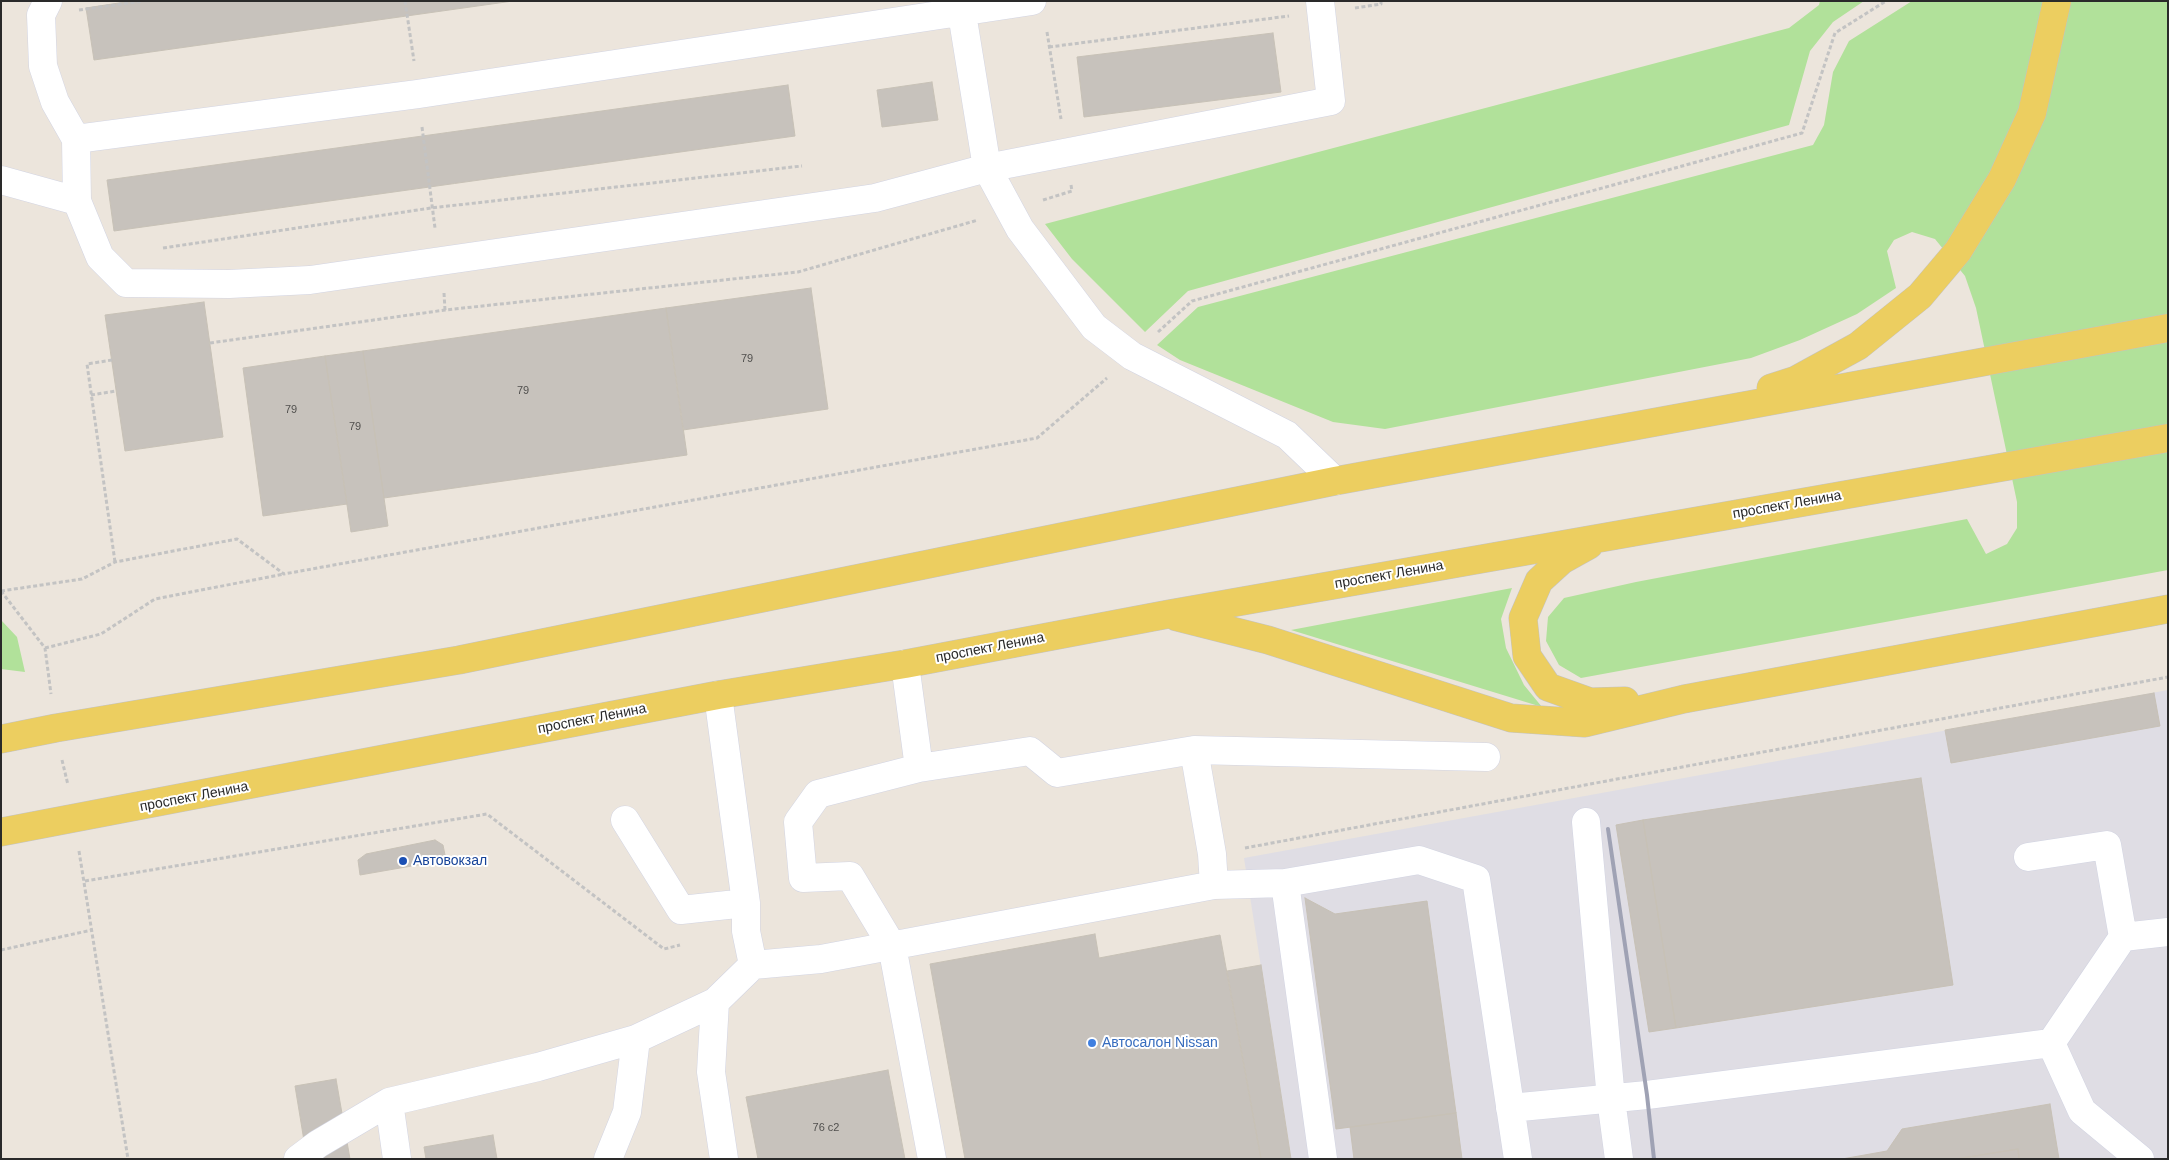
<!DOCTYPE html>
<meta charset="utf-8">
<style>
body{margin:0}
#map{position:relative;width:2169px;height:1160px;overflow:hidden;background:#ece5dc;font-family:Arial,sans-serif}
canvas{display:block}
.frame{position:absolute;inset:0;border:2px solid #2a2a2a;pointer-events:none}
</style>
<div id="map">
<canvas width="2169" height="1160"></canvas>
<div class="frame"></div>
</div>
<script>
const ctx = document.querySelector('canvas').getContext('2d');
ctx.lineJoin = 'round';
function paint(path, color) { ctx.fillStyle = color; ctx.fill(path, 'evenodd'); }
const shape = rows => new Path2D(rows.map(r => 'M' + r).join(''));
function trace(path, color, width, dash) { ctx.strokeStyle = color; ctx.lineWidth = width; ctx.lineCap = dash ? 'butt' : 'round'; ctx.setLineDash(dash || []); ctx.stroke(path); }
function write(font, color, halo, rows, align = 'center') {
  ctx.font = font + ' Arial,sans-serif'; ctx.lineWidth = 4; ctx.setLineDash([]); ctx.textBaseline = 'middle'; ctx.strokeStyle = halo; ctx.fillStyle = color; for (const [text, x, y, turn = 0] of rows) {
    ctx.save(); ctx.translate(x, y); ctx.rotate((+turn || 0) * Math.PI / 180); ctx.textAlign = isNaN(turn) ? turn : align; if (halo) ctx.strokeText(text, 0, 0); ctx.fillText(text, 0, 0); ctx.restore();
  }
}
paint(shape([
 [2168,690,2168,1159,1291,1159,1244,858]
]), '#dfdde4');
paint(shape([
 [1820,1,1864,1,1833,22,1810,51,1789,125,1188,291,1145,332,1072,259,1045,224,1789,28,1819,5],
 [1912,1,2168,1,2168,570,1581,678,1559,665,1546,641,1548,617,1564,598,1636,582,1967,519,1986,554,2007,544,2017,528,2017,502,1976,308,1965,276,1935,239,1912,232,1894,240,1887,251,1896,288,1857,314,1800,340,1751,358,1385,429,1333,422,1180,360,1157,345,1198,307,1813,145,1824,125,1833,72,1849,41],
 [1512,588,1501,619,1506,648,1524,685,1542,707,1291,630],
 [1,620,17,637,25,672,1,669]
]), '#b1e19a');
const building = shape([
 [132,1,513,1,94,60,86,8,132,1],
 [1273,33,1281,92,1084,117,1077,57,1273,33],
 [932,82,938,120,882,127,877,90,932,82],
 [788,85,795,136,114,231,107,180,788,85],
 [811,288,828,409,683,430,666,308,811,288],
 [204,302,223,437,125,451,105,315,204,302],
 [666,308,687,455,384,498,363,351,666,308],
 [363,351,388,526,351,532,325,356,363,351],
 [325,356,347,504,263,516,243,368,325,356],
 [2154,693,2160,726,1951,763,1945,730,2154,693],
 [1921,778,1953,985,1676,1028,1643,820,1921,778],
 [1643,820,1676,1028,1649,1032,1616,825,1643,820],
 [435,840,443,845,446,860,360,875,358,860,366,854,435,840],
 [1305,898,1335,914,1427,901,1456,1113,1336,1129,1305,898],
 [1095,934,1099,958,1220,935,1261,1159,965,1159,930,964,1095,934],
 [1261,965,1291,1159,1261,1159,1227,971,1261,965],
 [888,1070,905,1159,758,1159,746,1097,888,1070],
 [336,1079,350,1159,307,1159,295,1086,336,1079],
 [2050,1104,2059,1159,2019,1159,2018,1149,1956,1159,1842,1159,1887,1151,1902,1129,2050,1104],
 [1456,1113,1462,1159,1354,1159,1350,1127,1456,1113],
 [493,1135,497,1159,426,1159,424,1147,493,1135],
 [2018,1149,2019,1159,1956,1159,2018,1149]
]);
paint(building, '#c7c2bc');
trace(building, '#c7c1b6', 1);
const minor = shape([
 [48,1,41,15,43,66,55,102,76,139,77,201,100,257,126,283,229,284,310,280,875,198,987,168,1331,101,1320,1],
 [960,1,987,168,1020,229,1094,327,1132,356,1287,435,1335,481],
 [76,139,418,94,1032,1],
 [1,180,77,201],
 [905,664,919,768,1030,751,1057,773,1194,750,1212,854,1214,885],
 [1194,750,1486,757],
 [919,768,818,794,798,822,803,878,850,876,892,946,932,1159],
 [625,820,681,910,746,903],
 [1586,822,1611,1099,1619,1159],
 [2028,857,2107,845,2123,937],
 [1285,883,1323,1159],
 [753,965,821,959,1214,885,1285,883,1419,860,1476,879,1518,1159],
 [715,1002,711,1072,724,1159],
 [2051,1043,2082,1111,2140,1159],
 [389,1102,397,1159],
 [1510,1108,1647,1095,2051,1043,2123,937,2168,932],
 [298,1159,318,1144,389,1102,538,1067,636,1039,715,1002,753,965,746,931,746,903,718,695],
 [608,1159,627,1112,636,1039]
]);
const major = shape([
 [1771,388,1796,380,1858,346,1920,296,1958,251,2002,179,2032,113,2057,1],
 [1589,545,1562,560,1539,581,1523,618,1527,656,1548,687,1590,702,1625,701],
 [1177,617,1268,640,1511,718,1585,723,1684,699,2168,609],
 [1,739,56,728,459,660,1335,481,2168,328],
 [1,832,718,695,905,664,1169,614,2168,438]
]);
trace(minor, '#d2d4e2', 29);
trace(major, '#c3c3c3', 29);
trace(shape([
 [405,1,414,61],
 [1355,8,1381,4,1381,1],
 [79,10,143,1],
 [1047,32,1061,119],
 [1049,47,1289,16],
 [422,127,435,228],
 [1043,200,1072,191,1071,185],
 [163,248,431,208,802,166],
 [444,293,445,310],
 [1158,332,1192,301,1802,133,1835,33,1886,1],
 [210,343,445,310,798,272,978,220],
 [112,360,87,364,115,562],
 [91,395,116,391],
 [1,591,82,579,115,562,237,539,284,574,1037,438,1107,378],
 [1,591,45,648,51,694],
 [45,648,101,634,155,599,284,574],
 [62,760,68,785],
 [1245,848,2168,677],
 [79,851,128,1159],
 [85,881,487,814,664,949,680,945],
 [1,950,92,930]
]), '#c3c3c3', 3, [4, 2.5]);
trace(minor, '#fff', 28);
trace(major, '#ecce60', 28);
trace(shape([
 [1608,829,1647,1095,1654,1159]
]), '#9fa2b4', 4);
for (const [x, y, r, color] of [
 [403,861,5,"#1a4fb4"],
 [1092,1043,5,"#3f7fe0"]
]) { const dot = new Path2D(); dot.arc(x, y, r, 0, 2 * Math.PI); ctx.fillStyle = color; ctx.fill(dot); trace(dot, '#fff', 2); }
write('11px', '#51504e', null, [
 ["79",747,359],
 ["79",523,391],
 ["79",291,410],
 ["79",355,427],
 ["76 с2",826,1128]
]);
write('14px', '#2a2a2a', '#fff', [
 ["проспект Ленина",1787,505,-10],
 ["проспект Ленина",1389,575,-10],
 ["проспект Ленина",990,648,-11],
 ["проспект Ленина",592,719,-11],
 ["проспект Ленина",194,797,-11]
]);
write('14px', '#164399', '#fff', [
 ["Автовокзал",413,861]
], 'left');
write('14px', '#366cbe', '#fff', [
 ["Автосалон Nissan",1102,1043]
], 'left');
</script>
